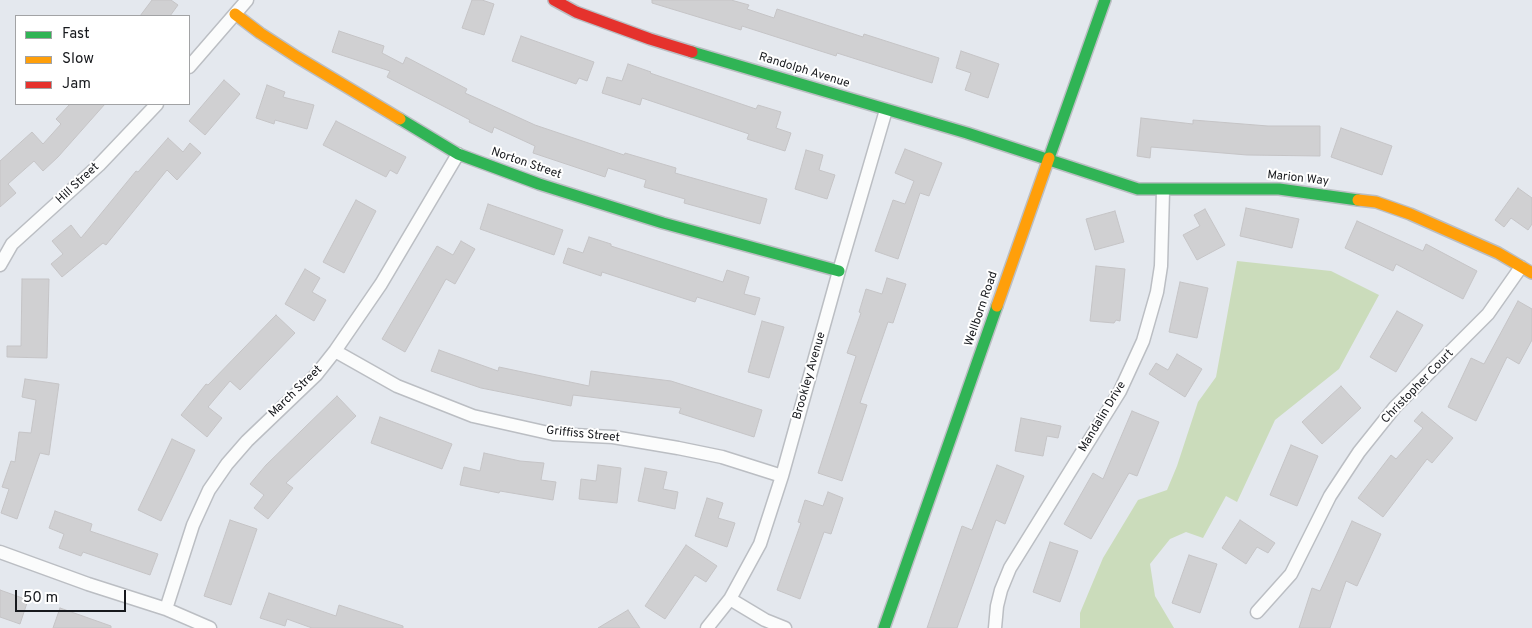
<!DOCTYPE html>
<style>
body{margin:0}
#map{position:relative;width:1532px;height:628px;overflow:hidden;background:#e4e8ee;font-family:Overpass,sans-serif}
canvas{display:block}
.legend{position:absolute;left:15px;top:15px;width:175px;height:90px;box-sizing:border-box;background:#fff;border:1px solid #a2a3a5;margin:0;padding:6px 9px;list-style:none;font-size:15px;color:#17191d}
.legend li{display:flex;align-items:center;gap:10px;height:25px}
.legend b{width:25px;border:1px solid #a2a3a5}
.scale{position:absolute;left:15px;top:590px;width:111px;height:22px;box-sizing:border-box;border:2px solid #17191d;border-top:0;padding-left:6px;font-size:15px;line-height:18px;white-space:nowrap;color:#17191d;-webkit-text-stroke:4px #fff;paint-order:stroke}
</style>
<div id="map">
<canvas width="1532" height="628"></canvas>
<ul class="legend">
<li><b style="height:6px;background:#30b455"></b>Fast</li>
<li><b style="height:6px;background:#ff9f0a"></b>Slow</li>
<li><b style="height:6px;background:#e5322d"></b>Jam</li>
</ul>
<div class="scale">50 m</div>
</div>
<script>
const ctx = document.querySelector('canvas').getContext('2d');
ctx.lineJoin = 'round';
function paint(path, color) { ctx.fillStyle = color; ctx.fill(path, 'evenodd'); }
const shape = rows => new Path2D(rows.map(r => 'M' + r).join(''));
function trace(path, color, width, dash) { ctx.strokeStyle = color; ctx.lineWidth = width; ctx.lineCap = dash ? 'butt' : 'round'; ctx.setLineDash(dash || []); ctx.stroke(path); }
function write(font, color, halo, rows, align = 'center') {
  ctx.font = font + ' Overpass,sans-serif'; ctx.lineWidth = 4; ctx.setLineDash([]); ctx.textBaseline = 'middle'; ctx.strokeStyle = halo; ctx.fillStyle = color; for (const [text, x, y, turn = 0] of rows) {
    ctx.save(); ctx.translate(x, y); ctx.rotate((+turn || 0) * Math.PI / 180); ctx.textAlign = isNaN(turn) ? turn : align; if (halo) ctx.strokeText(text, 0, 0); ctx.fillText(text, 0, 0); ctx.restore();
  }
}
paint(shape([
 [1237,261,1331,271,1379,295,1339,369,1275,420,1237,502,1226,496,1203,538,1186,532,1170,539,1150,564,1155,596,1174,628,1080,628,1080,613,1103,558,1138,500,1167,490,1177,466,1198,402,1216,377]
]), '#cbdcbb');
const building = shape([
 [152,0,171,0,178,5,170,16,140,16,152,0],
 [472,0,482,0,494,4,484,35,462,28,472,0],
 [652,0,731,0,749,5,747,9,774,18,777,9,863,37,864,34,939,58,932,83,837,53,836,56,742,26,741,30,652,3,652,0],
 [339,31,384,46,382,53,403,64,406,57,467,89,465,93,535,125,624,155,625,153,676,168,675,173,767,199,760,224,684,203,685,199,644,187,646,180,608,168,605,177,533,153,535,146,494,127,492,133,469,122,470,120,387,77,390,71,332,52,339,31],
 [521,36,594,62,587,81,579,78,576,84,512,61,521,36],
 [961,51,999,64,988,98,965,90,971,73,956,68,961,51],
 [628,64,651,72,650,73,756,109,758,105,781,112,776,128,791,133,785,151,747,139,749,134,642,98,640,105,602,93,607,77,622,81,628,64],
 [224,80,240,94,205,135,189,121,224,80],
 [267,85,285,92,283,97,314,105,307,129,275,120,274,124,256,118,267,85],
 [70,104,105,104,58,157,43,171,34,161,8,184,16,193,0,207,0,161,32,132,43,144,61,124,56,119,70,104],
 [1141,118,1193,124,1193,120,1268,126,1320,126,1320,156,1247,155,1151,147,1150,158,1137,156,1141,118],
 [336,121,406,157,397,174,390,170,386,177,323,145,336,121],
 [1341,128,1392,146,1382,175,1331,157,1341,128],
 [168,138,183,152,190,143,201,153,177,180,167,170,106,245,103,243,62,277,51,264,63,254,52,241,71,225,81,238,136,171,138,172,168,138],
 [905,149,942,163,929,196,920,193,898,259,875,251,893,200,905,204,914,181,895,173,905,149],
 [806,150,823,155,819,170,835,175,827,199,795,189,806,150],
 [1518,188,1532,198,1532,224,1528,230,1511,218,1504,227,1495,220,1518,188],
 [356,200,376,211,344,273,323,262,356,200],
 [488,204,563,230,554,255,480,229,488,204],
 [1246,208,1299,219,1292,248,1240,236,1246,208],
 [1205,209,1225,245,1197,260,1183,235,1200,226,1194,215,1205,209],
 [1115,211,1124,242,1095,250,1086,219,1115,211],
 [1357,221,1423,251,1426,244,1477,271,1463,299,1396,264,1393,271,1345,248,1357,221],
 [589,237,611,244,611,246,723,282,727,270,749,277,744,294,760,298,755,315,697,297,695,302,602,272,601,276,563,263,568,248,583,253,589,237],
 [461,241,475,249,455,284,446,279,405,352,382,339,437,246,453,255,461,241],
 [1096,266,1125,269,1120,321,1116,320,1114,323,1090,321,1096,266],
 [305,269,320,278,312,292,326,300,314,321,285,304,305,269],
 [887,278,906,284,893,323,888,322,860,403,867,405,842,481,818,473,856,356,847,353,861,313,859,312,866,289,882,294,887,278],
 [22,279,49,279,47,358,7,357,7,346,21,346,22,279],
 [1180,282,1208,288,1197,338,1169,332,1180,282],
 [1518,301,1532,309,1532,340,1519,364,1507,357,1476,421,1448,407,1471,358,1484,364,1518,301],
 [1397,311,1423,325,1396,372,1370,357,1397,311],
 [276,315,295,333,240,390,230,381,208,407,222,418,207,437,181,415,206,384,208,385,276,315],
 [762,321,784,327,769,378,748,372,762,321],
 [439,350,498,371,499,367,589,386,591,371,671,381,762,410,754,437,679,413,681,408,573,395,571,406,481,388,431,371,439,350],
 [1177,354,1202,369,1185,397,1149,374,1156,363,1168,370,1177,354],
 [25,379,59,384,49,455,40,453,17,519,1,513,9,489,2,487,11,461,15,462,19,432,31,433,36,400,22,397,25,379],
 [1341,386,1361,408,1322,444,1302,422,1341,386],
 [337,396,356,416,286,483,293,488,268,519,254,508,264,495,250,484,266,465,337,396],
 [1132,411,1159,422,1137,476,1129,473,1091,539,1064,524,1093,473,1103,479,1132,411],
 [1422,412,1453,438,1432,463,1427,459,1383,517,1358,498,1391,455,1396,459,1423,428,1414,421,1422,412],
 [380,417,452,444,442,469,371,443,380,417],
 [1021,418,1061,426,1058,438,1047,436,1043,456,1015,451,1021,418],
 [172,439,195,450,161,521,138,510,172,439],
 [1291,445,1318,456,1297,506,1270,495,1291,445],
 [484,453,520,461,544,463,541,480,556,482,553,500,500,491,499,493,460,485,464,467,480,471,484,453],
 [598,465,621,468,617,503,579,499,581,479,596,481,598,465],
 [997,465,1024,476,1005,524,996,520,957,628,927,628,962,526,972,530,997,465],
 [645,468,667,472,663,489,678,492,675,509,638,501,645,468],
 [828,492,843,498,831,534,824,532,800,599,777,590,801,523,798,522,805,500,823,506,828,492],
 [707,498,723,503,718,518,735,523,727,547,695,536,707,498],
 [55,511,92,524,90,531,158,554,150,575,83,552,81,556,59,548,64,534,49,528,55,511],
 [230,520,257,529,231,605,204,596,230,520],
 [1240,520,1275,543,1268,553,1257,547,1246,564,1222,548,1240,520],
 [1352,521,1381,534,1357,586,1346,581,1330,628,1299,628,1312,588,1320,591,1352,521],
 [1050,542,1078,551,1060,602,1033,592,1050,542],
 [686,545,717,566,706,582,695,575,665,619,645,606,686,545],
 [1189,555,1217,564,1200,613,1172,603,1189,555],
 [0,590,28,600,20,624,0,617,0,590],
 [269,593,336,616,339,605,403,626,403,628,312,628,287,619,285,626,260,618,269,593],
 [60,608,111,626,111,628,53,628,60,608],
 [628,610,640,628,598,628,628,610]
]);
paint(building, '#d0d0d2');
trace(building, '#c5c4c6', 1);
const street = shape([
 [189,67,247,0],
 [0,265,12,244,99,165,157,104],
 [335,351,397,386,473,416,553,434,613,437,678,448,722,457,782,476],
 [0,552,88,584,166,609,210,628],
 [730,599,765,620,785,628],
 [166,609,193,525,209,490,227,464,247,441,316,375,335,351,381,284,458,154],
 [1257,612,1291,574,1330,496,1359,452,1395,407,1488,314,1521,267],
 [707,628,730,599,760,544,782,476,839,271,886,110],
 [995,628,997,606,1001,590,1010,568,1120,391,1143,341,1157,292,1161,266,1163,191]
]);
const fast = shape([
 [692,52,967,133,1138,189,1279,189,1358,200],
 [400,119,458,154,539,184,663,223,839,271],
 [1049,158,1105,0],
 [884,628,997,306]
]);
const slow = shape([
 [235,14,260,33,297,57,400,119],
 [1358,200,1376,202,1410,214,1498,253,1532,273],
 [997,306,1049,158]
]);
const jam = shape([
 [554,0,576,12,650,39,692,52]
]);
trace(street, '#bbbec3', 15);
trace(fast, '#bbbec3', 14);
trace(slow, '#bbbec3', 14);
trace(jam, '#bbbec3', 14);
trace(street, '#fbfcfc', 12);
trace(fast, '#30b455', 11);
trace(slow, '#ff9f0a', 11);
trace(jam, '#e5322d', 11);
write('12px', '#17191d', '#fff', [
 ["Randolph Avenue",804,71,17],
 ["Norton Street",526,164,19],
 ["Marion Way",1298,179,6],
 ["Hill Street",78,184,-43],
 ["Wellborn Road",982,309,-71],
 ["Brookley Avenue",810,376,-74],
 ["Christopher Court",1418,387,-46],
 ["March Street",296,392,-44],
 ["Mandalin Drive",1103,417,-59],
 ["Griffiss Street",583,435,6]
]);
</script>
